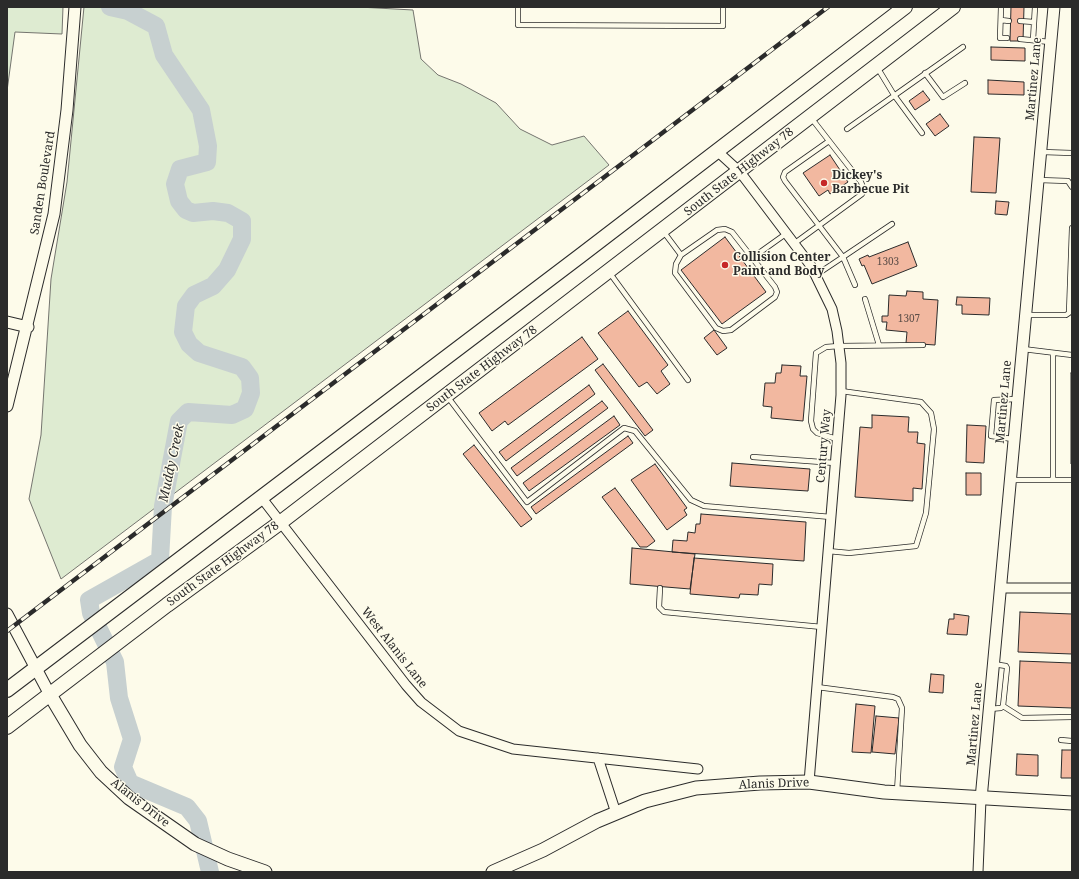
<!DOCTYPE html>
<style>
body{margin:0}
#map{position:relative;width:1079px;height:879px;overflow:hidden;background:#fdfbea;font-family:"Noto Serif",serif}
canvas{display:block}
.frame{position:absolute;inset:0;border:8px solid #2b2b2b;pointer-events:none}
</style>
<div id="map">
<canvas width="1079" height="879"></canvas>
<div class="frame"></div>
</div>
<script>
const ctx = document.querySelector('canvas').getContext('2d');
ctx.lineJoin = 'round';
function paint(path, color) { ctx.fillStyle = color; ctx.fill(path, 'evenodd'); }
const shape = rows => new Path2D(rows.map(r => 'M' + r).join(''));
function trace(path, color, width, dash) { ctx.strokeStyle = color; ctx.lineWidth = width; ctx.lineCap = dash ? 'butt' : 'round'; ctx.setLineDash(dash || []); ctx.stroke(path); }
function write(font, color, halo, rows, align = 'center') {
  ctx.font = font + ' "Noto Serif",serif'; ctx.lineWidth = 3; ctx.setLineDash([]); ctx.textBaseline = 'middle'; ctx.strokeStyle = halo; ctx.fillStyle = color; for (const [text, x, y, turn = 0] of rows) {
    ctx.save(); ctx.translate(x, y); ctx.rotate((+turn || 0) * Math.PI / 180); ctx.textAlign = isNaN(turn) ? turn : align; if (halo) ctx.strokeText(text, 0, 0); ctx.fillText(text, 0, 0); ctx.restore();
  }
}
const green = shape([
 [7,7,63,7,62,34,15,32,7,91,7,7],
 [84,7,359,7,413,10,421,59,438,75,461,84,496,103,520,129,552,145,584,136,609,165,61,579,29,499,41,435,51,279,67,182,84,7]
]);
paint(green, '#deebd1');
trace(green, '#74746e', 1);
trace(shape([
 [110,7,128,11,156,26,164,55,201,110,208,146,207,162,180,169,175,184,179,201,186,210,193,213,213,211,228,213,242,221,242,239,227,270,213,286,194,295,186,306,183,332,189,344,199,353,242,367,250,378,251,393,245,409,232,415,188,412,179,421,163,506,160,560,89,600,91,613,115,662,119,698,132,739,123,767,130,783,187,807,198,821,210,872]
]), '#c7d0d0', 18);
const building = shape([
 [1011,7,1024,7,1023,41,1010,41,1011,7],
 [991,47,1025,48,1025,61,991,60,991,47],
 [988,80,1024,82,1024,95,988,94,988,80],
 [923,91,930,100,915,110,909,101,923,91],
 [940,114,949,126,935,136,926,124,940,114],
 [974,137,1000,138,996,193,971,192,974,137],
 [830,155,848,182,830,194,828,190,819,196,803,173,830,155],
 [996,201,1009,202,1007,215,995,214,996,201],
 [725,237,766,292,722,324,681,270,725,237],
 [908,242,917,266,872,284,864,265,862,266,859,259,868,255,869,257,908,242],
 [907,291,923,292,923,299,938,300,935,345,906,343,907,332,886,330,887,322,882,322,882,316,888,316,889,295,906,296,907,291],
 [957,297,990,298,989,315,962,314,962,305,956,305,957,297],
 [628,311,668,365,661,371,670,384,657,394,647,382,639,387,598,333,628,311],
 [714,330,727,348,717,355,704,338,714,330],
 [582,337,598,359,508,425,505,421,492,431,479,413,582,337],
 [603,364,653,430,645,436,595,370,603,364],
 [782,365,801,366,800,376,807,376,803,421,771,418,772,407,763,406,765,383,775,383,776,373,781,373,782,365],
 [1071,373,1072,373,1072,464,1071,464,1071,373],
 [589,385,595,394,506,461,499,452,589,385],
 [602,401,608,408,517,476,511,468,602,401],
 [872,415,909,417,908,432,918,432,917,443,925,444,922,489,913,488,913,501,855,497,860,427,872,428,872,415],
 [614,416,620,425,529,491,523,483,614,416],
 [967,425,986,426,984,463,966,462,967,425],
 [628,436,633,443,536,514,531,507,628,436],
 [474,445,532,519,521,527,463,454,474,445],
 [732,463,810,469,808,491,730,486,732,463],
 [655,464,687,508,684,510,687,515,667,530,631,480,655,464],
 [966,473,981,473,981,495,966,495,966,473],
 [615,488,655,541,647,547,640,547,602,497,615,488],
 [701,514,806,522,804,561,672,552,673,540,687,541,688,532,695,533,696,524,700,524,701,514],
 [632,548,695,554,690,589,630,584,632,548],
 [694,558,773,564,772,585,759,584,758,595,740,594,739,598,690,594,694,558],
 [1020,612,1072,614,1072,654,1018,652,1020,612],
 [954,614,969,616,967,635,947,634,949,619,954,619,954,614],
 [1020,661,1072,663,1072,708,1018,706,1020,661],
 [931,674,944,675,943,693,929,692,931,674],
 [856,704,875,706,871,753,852,752,856,704],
 [876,716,899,718,895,754,872,752,876,716],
 [1062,750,1072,750,1072,778,1061,778,1062,750],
 [1017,754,1038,755,1038,776,1016,775,1017,754]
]);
paint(building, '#f2b8a0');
trace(building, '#2b2b2b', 1);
const service = shape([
 [518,7,518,25,723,26,723,7],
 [1001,7,1000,38,1007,38],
 [1001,20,1009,21],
 [1020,21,1034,22],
 [1020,39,1050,42],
 [1033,40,1035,7],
 [877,67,894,95,922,133],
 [925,73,943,97,965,83],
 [847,129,963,47],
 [1042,152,1072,153],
 [1039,180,1068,181,1072,187],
 [663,231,681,255,717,230,725,229,732,232,775,287,777,292,775,297,731,330,723,331,716,328,675,273,676,264,681,255],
 [795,243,862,194,864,190,861,182,812,119],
 [752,258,787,233],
 [609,272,688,380],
 [816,275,843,257,785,181,783,177,785,172,829,141],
 [855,285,843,257,892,224],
 [865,299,879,345],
 [1026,315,1066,315,1069,313,1072,228],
 [1023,349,1072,355],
 [447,396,527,502,624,428,635,431,691,500,704,506,831,517],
 [837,439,817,433,813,429,811,421,816,353,826,347,839,346,923,345],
 [1013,439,991,436,994,400,1017,399],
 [753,457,835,463],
 [1010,480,1072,480],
 [1053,480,1053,353],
 [828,551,849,553,916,546,926,513,934,429,931,413,921,402,841,391],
 [660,588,659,607,664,612,822,627],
 [817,687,893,697,898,699,902,708,897,792],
 [1003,706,1022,718,1072,717],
 [989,709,1001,708,1003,706,1007,668,1006,666,993,664],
 [1061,740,1072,741]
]);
const minor = shape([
 [717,151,740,172,811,266,832,309,837,331,841,363,841,395,809,782],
 [261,497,406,685,421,702,459,731,513,749,698,769],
 [1000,588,1072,588],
 [598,758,616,813],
 [978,872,981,799]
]);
const tertiary = shape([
 [7,322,28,327],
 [7,406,54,214,67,110,75,7],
 [7,614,49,693],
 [981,799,1054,7]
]);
const secondary = shape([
 [49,693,80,745,101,772,129,798,195,844,228,859,265,872],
 [493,872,543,850,597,821,645,801,696,788,760,783,809,782,884,792,1072,803]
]);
const primary = shape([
 [7,690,580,256,905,7],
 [7,727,167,605,281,522,953,7]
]);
trace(service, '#2b2b2b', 6);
trace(minor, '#2b2b2b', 11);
trace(tertiary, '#2b2b2b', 13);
trace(secondary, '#2b2b2b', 15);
trace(primary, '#2b2b2b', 16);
trace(service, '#fdfbea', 4.5);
trace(minor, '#fdfbea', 9);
trace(tertiary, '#fdfbea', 11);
trace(secondary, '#fdfbea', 13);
trace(primary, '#fdfbea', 14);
const rail = shape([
 [7,631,828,7]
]);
trace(rail, '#2b2b2b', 4.5);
trace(rail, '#fdfbea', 3, [9]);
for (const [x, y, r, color] of [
 [824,183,4,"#c62828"],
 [725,265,4,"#c62828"]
]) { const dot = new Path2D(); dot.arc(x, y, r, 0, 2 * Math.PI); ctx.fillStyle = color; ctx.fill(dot); trace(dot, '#fdfbea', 1.5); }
write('10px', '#5d4e48', null, [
 ["1303",888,262],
 ["1307",909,319]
]);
write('12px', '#2b2b2b', '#fdfbea', [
 ["Martinez Lane",1034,79,-85],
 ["South State Highway 78",739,172,-38],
 ["Sanden Boulevard",43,183,-81],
 ["South State Highway 78",482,369,-37],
 ["Martinez Lane",1004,402,-85],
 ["Century Way",824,446,-85],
 ["South State Highway 78",223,564,-36],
 ["West Alanis Lane",394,648,52],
 ["Martinez Lane",975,724,-85],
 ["Alanis Drive",774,784,-2],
 ["Alanis Drive",140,803,38]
]);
write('bold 12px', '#2b2b2b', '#fdfbea', [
 ["Dickey's",832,176],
 ["Barbecue Pit",832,190],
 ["Collision Center",733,258],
 ["Paint and Body",733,272]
], 'left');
write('italic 13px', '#2b2b2b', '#fdfbea', [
 ["Muddy Creek",172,463,-78]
]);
</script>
